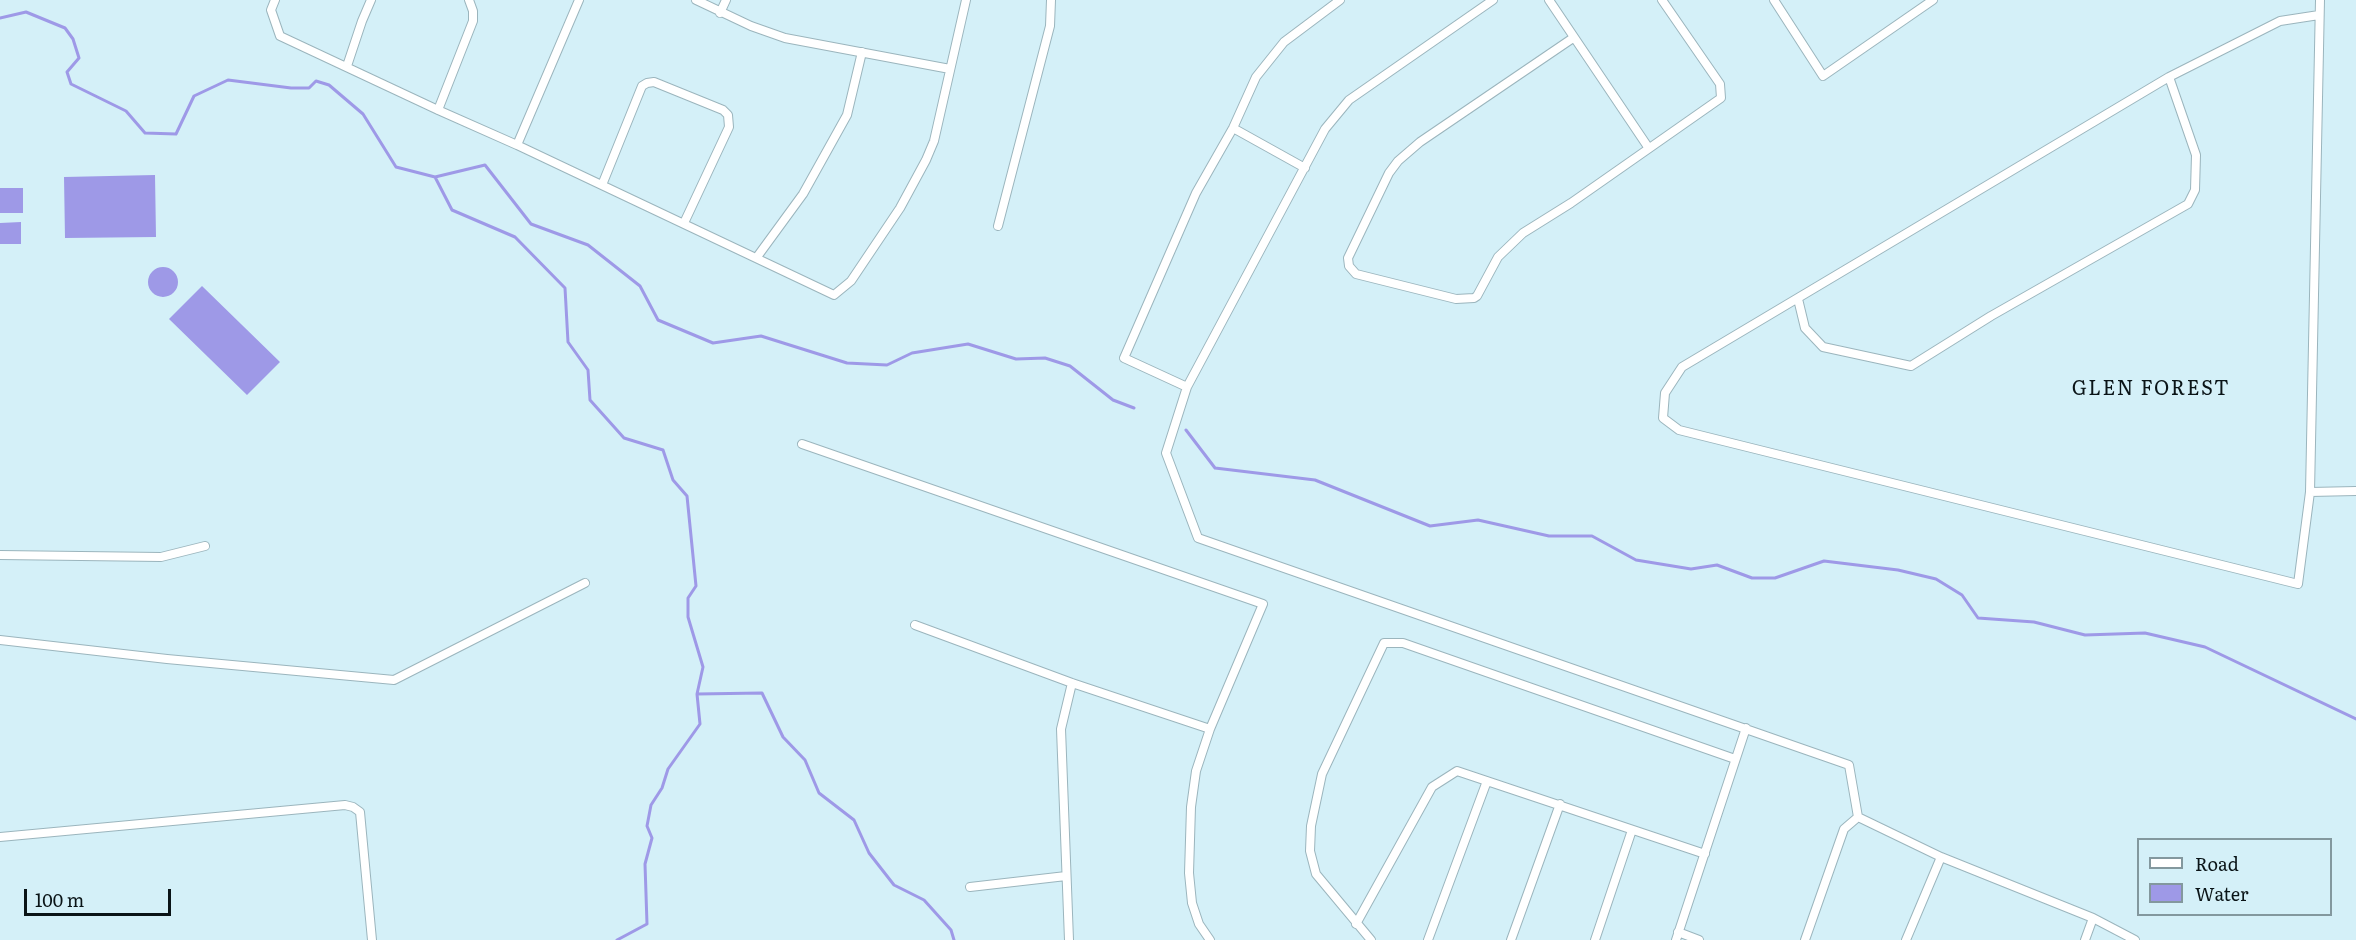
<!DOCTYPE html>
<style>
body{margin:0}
#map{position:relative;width:2356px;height:940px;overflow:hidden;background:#d4f0f8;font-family:Literata,serif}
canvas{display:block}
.legend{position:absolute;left:2137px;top:838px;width:195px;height:78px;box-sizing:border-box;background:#d4f0f8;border:2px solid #83989e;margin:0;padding:8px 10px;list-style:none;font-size:18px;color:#0a1417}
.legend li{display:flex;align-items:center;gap:12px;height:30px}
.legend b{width:30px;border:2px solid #83989e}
.scale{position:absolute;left:24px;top:889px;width:147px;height:27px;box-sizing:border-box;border:3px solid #0a1417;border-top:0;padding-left:8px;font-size:18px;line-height:21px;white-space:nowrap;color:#0a1417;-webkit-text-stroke:4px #d4f0f8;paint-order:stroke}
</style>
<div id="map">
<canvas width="2356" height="940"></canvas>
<ul class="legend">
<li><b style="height:8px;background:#fff"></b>Road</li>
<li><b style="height:16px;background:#9e99e7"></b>Water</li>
</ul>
<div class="scale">100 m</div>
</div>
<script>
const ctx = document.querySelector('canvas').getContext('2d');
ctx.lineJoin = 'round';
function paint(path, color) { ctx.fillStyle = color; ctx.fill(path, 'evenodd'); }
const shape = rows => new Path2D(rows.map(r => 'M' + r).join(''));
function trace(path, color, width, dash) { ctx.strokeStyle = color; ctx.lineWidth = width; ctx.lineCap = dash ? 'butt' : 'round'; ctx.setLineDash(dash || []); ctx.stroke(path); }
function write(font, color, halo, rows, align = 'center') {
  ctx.font = font + ' Literata,serif'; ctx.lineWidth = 5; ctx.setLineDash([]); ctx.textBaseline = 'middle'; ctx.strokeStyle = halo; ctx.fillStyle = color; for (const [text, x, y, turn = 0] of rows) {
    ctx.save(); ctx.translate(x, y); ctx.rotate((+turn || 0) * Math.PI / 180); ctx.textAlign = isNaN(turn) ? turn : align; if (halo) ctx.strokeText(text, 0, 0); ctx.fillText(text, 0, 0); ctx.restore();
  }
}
paint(shape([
 [155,175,156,237,65,238,64,177],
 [0,188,23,188,23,213,0,213],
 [21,222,21,244,0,244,0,223],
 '148 282a15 15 0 1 1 30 0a15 15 0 1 1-30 0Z',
 [202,286,280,362,247,395,169,319]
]), '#9e99e7');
trace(shape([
 [0,18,26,12,65,28,73,39,79,58,67,72,71,84,126,111,145,133,176,134,194,96,228,80,291,88,309,88,316,81,329,85,363,114,396,167,435,177,452,210,515,237,565,288,568,342,588,370,590,400,624,438,663,450,673,480,687,496,696,586,688,598,688,617,703,667,697,694,700,724,668,769,662,788,651,805,647,826,652,838,645,864,647,924,617,940],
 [435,177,485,165,531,224,588,245,640,286,658,320,713,343,761,336,847,363,887,365,912,353,968,344,1016,359,1045,358,1070,366,1113,400,1134,408],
 [1186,430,1215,468,1315,480,1430,526,1478,520,1549,536,1592,536,1636,560,1691,569,1717,565,1752,578,1775,578,1824,561,1898,570,1936,579,1962,595,1978,618,2034,622,2085,635,2145,633,2205,647,2356,719],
 [697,694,762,693,783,737,805,760,819,793,854,820,869,853,894,885,924,900,951,930,954,940]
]), '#9e99e7', 3);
const minor = shape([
 [275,0,271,10,280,36,438,110,517,145,834,295,851,281,900,208,926,160,934,141,966,0],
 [696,0,751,26,785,38,950,69],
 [1493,0,1349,100,1325,129,1187,387,1166,453,1198,538,1849,765,1858,817,1941,857,2093,918,2135,940],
 [1549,0,1648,147],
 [1774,0,1823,76,1933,0],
 [720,13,726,0],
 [2319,15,2280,21,2169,77,1682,367,1665,393,1663,418,1679,430,2298,584,2310,492,2320,0],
 [1573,38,1420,142,1398,161,1389,173,1348,258,1349,266,1356,274,1456,299,1474,298,1477,296,1498,257,1523,233,1571,203,1721,98,1720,84,1662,0],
 [347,66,362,21,371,0],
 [438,110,473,21,473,11,469,0],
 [1233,128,1305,168],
 [517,145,579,0],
 [602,185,642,86,647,83,654,82,723,110,728,115,729,127,684,223],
 [998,226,1050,26,1051,0],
 [757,257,803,194,847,115,862,52],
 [1798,299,1805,328,1823,347,1911,366,1991,316,2188,204,2195,190,2196,155,2169,77],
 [1187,387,1124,358,1196,193,1233,128,1256,77,1284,42,1340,0],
 [802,444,1263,604,1210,729,1196,771,1191,807,1189,873,1192,903,1199,924,1210,940],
 [2310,492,2356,491],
 [0,555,161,557,205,546],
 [915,625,1072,683,1210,729],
 [0,640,167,659,394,680,585,583],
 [0,837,345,805,353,807,360,812,372,940],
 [970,887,1066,876],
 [1356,924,1432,787,1457,771,1705,854],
 [1678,932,1699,940],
 [1069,940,1061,729,1072,683],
 [1371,940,1316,874,1310,851,1311,826,1322,774,1384,643,1403,643,1735,759],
 [1428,940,1487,781],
 [1511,940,1560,804],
 [1595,940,1632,830],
 [1676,940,1746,728],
 [1805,940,1844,829,1858,817],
 [1906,940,1941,857],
 [2085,940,2093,918]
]);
trace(minor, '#9bb5bd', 10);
trace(minor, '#fff', 8);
ctx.letterSpacing = '1.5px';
write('20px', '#0a1417', '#d4f0f8', [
 ["GLEN FOREST",2151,389]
]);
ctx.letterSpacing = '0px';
</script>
